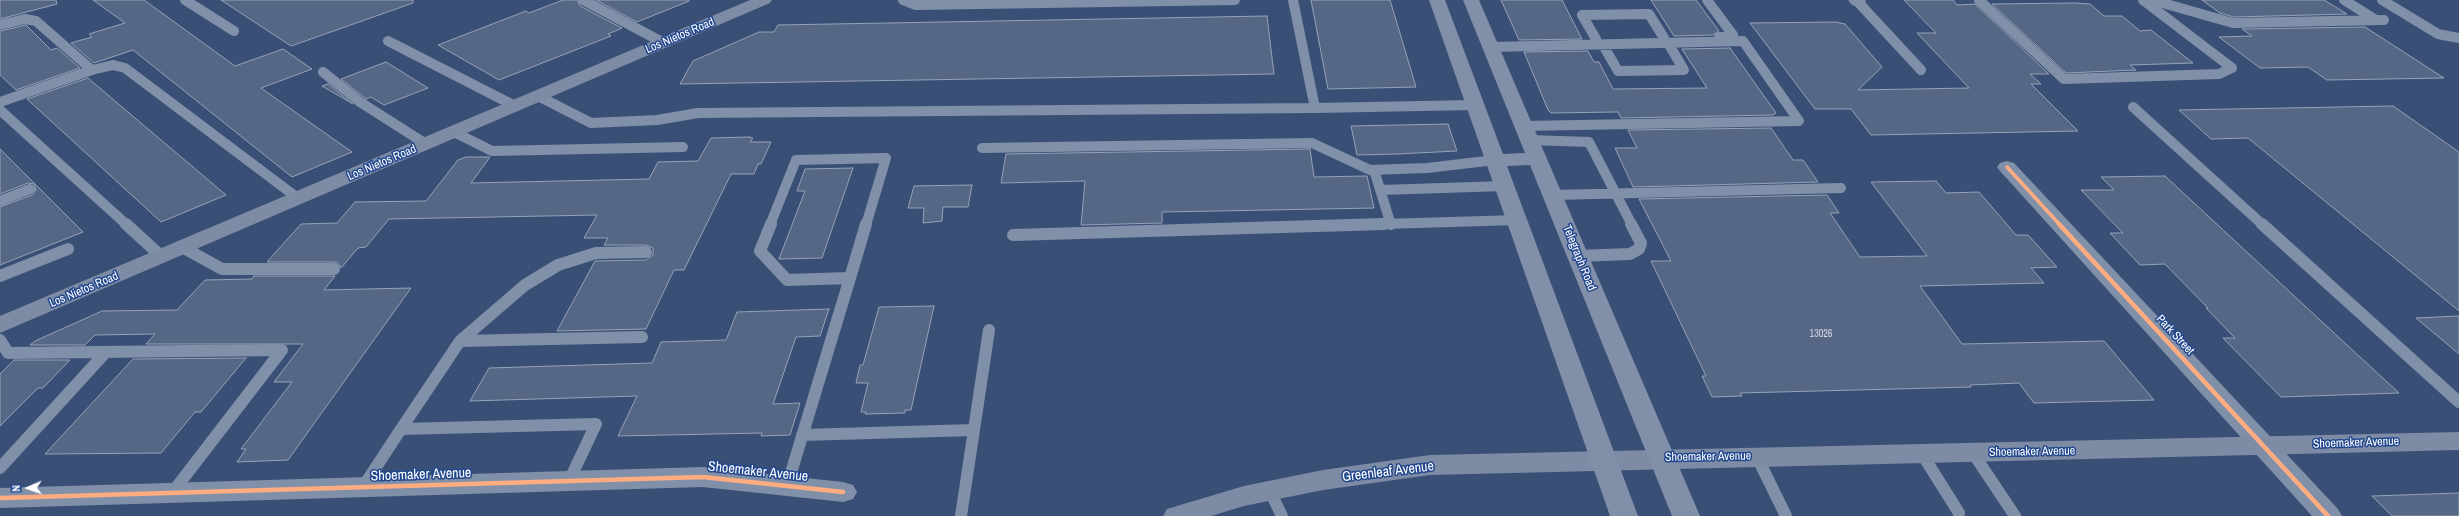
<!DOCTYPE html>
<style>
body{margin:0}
#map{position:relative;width:2459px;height:516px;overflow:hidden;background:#3a4f76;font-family:"Archivo Narrow",sans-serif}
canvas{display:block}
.north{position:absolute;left:8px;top:468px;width:40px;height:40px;-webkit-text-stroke:3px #21478e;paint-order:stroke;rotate:268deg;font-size:11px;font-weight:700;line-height:16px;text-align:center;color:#fff}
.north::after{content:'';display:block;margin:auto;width:14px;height:18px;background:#fff;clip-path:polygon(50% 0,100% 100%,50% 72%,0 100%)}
</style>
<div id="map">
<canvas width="2459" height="516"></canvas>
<div class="north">N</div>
</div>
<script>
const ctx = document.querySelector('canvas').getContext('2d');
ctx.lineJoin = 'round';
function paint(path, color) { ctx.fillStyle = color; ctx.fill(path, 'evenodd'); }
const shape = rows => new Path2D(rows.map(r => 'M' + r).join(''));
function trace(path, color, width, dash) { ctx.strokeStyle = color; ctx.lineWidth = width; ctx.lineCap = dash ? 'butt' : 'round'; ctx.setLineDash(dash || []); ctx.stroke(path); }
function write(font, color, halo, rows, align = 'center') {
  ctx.font = font + ' "Archivo Narrow",sans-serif'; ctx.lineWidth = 3; ctx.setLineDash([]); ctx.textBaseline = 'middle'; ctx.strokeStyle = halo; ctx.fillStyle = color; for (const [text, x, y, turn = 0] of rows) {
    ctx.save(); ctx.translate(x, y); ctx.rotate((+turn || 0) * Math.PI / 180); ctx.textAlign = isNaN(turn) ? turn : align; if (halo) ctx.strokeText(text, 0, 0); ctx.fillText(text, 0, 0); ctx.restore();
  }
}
const building = shape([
 [0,0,56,0,57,4,0,19,0,0],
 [93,0,144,0,235,66,283,49,312,69,261,88,352,152,292,177,133,50,94,63,71,43,92,37,89,34,125,23,93,0],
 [221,0,413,0,413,3,291,46,221,0],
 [563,0,577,0,580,6,622,28,608,34,611,36,499,80,438,45,526,11,529,13,563,0],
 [596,0,689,0,689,1,637,22,596,0],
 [1311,0,1390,0,1416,87,1328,89,1311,0],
 [1501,0,1562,0,1582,39,1519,40,1501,0],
 [1651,0,1696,0,1719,31,1713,35,1674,36,1651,0],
 [1904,0,1953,0,1957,5,1975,4,2049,74,2030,74,2041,84,2031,84,2078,131,1871,135,1851,109,1815,109,1750,23,1836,22,1845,24,1882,67,1858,90,1969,88,1917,33,1936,33,1904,0],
 [2202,0,2324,0,2347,14,2234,17,2220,13,2202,0],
 [2075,3,2090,4,2104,16,2122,16,2140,31,2151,30,2193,63,2130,65,2136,70,2066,73,1992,4,2075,3],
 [1267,16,1274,74,680,84,693,61,759,32,774,32,778,25,1267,16],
 [26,25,51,50,57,48,80,68,16,90,0,75,0,31,26,25],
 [2365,27,2444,78,2327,80,2308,67,2260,68,2219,37,2252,36,2242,29,2365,27],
 [1730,48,1776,113,1773,115,1621,118,1618,112,1551,113,1548,110,1524,52,1588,51,1594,62,1599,62,1613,89,1707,88,1682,49,1730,48],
 [386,62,428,88,384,105,371,97,366,99,341,79,386,62],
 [88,78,122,107,226,195,161,222,27,99,88,78],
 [328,84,353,104,322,86,328,84],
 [2393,106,2459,152,2459,311,2248,138,2211,139,2179,110,2393,106],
 [1448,124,1457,151,1397,154,1357,155,1351,126,1448,124],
 [1771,128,1793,160,1803,160,1818,182,1633,187,1615,148,1637,148,1628,130,1771,128],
 [749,137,753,138,750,142,771,142,761,164,758,164,754,174,731,174,684,270,674,270,646,329,557,331,595,261,646,260,653,255,653,248,646,245,604,245,608,238,584,238,597,215,389,219,366,247,358,248,341,268,338,263,334,262,267,262,301,224,337,223,355,202,426,201,458,160,466,157,490,157,471,183,649,179,658,162,698,161,711,138,749,137],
 [0,149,83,232,0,265,0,207,32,195,36,190,34,184,28,183,0,194,0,149],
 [1310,149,1314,177,1367,176,1374,208,1162,212,1162,223,1081,225,1085,181,1001,183,1006,154,1310,149],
 [853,168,822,258,779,259,805,191,797,191,805,169,853,168],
 [2165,176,2320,320,2399,393,2281,397,2223,338,2235,338,2206,308,2208,308,2165,264,2140,265,2110,233,2123,233,2081,190,2114,190,2101,177,2165,176],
 [1936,181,1946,193,1979,192,2016,235,2028,235,2057,267,2031,268,2044,283,1920,286,1962,344,2104,341,2154,400,2034,403,2019,383,1970,385,1971,387,1740,393,1742,396,1712,397,1702,376,1706,376,1651,261,1671,261,1639,199,1827,195,1839,213,1830,213,1860,257,1927,256,1871,182,1936,181],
 [972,185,968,207,943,207,942,221,923,223,924,208,908,208,914,186,972,185],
 [254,276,335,276,324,290,411,288,288,460,237,462,246,449,241,449,292,382,274,382,303,344,146,344,155,334,95,335,85,345,30,345,35,341,102,311,177,310,205,280,252,279,254,276],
 [934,306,911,410,905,410,905,413,865,414,866,412,861,412,868,383,856,383,860,365,863,365,879,307,934,306],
 [829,309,820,336,796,337,773,404,800,403,790,435,761,436,762,433,618,436,637,396,470,401,489,368,652,363,661,342,726,340,737,312,829,309],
 [2459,316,2459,354,2416,318,2459,316],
 [246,358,201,412,195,412,161,453,45,454,133,359,246,358],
 [14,360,70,360,43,388,38,388,0,426,0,374,14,360],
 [2459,493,2459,516,2392,516,2372,496,2459,493]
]);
paint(building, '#566785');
trace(building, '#96a2b7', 1);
trace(shape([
 [185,0,234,31],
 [583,0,664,43],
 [903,0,916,5,1235,0],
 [1293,0,1315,108,1475,105],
 [1707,0,1733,35,1719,37],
 [1979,0,2064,79,2219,74,2232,68,2143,0],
 [2152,0,2233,23,2384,20],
 [2344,0,2376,20],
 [2382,0,2438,34,2459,38],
 [1858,2,1921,70],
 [0,25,25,19,36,21,92,70],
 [1596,39,1582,15,1649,14,1664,38],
 [388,41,515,106],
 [1603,45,1618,71,1684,70,1668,43],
 [1491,47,1743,41,1799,121,1524,126],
 [323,72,360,102,426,144],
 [538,96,591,123,657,120,698,113,1315,108],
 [0,102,92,70,113,65,125,68,299,199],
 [2133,107,2263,225],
 [0,110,127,225],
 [454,132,492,151,683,147],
 [1530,140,1589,142,1632,225],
 [982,148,1312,143,1370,170,1427,168,1495,160],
 [1374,170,1391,225],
 [1380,190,1505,186],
 [1553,195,1841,188],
 [0,201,30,189],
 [770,225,796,160,886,158,866,225],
 [1350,225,1518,220]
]), '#8190a9', 10);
trace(shape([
 [126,224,162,257],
 [771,224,760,251,787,280,850,278],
 [2262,224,2459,402],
 [1013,235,1384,224],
 [184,248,222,269,334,269],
 [1578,256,1630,254,1639,249,1641,243,1631,224],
 [0,276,68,249],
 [850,278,866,224],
 [0,340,8,353,282,350,172,493],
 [460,341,525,285,558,265,596,253,646,252],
 [401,429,460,341,642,337],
 [802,435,974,430],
 [1973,453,2015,516],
 [1922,454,1959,513],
 [1757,457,1786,516],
 [0,468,106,352],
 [787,486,850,278],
 [363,487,401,429,596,424,569,481],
 [1270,491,1282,516],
 [961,516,989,330]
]), '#8190a9', 12);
paint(shape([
 [1848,0,1865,0,1866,2,1864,5,1858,7,1852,5,1848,0],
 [2007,161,2014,163,2338,509,2342,516,2312,516,2000,171,1997,167,2000,163,2007,161],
 [703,467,843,482,853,485,857,492,853,499,843,502,703,487,0,508,0,488,703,467]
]), '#8190a9');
paint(shape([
 [750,0,772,0,770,3,0,333,0,316,750,0],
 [2459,432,2459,450,1430,475,1323,490,1244,506,1211,516,1163,516,1167,509,1244,486,1323,470,1430,455,2459,432]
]), '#7d8ba5');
paint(shape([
 [1429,0,1445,0,1503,154,1525,153,1463,0,1479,0,1700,516,1672,516,1530,165,1507,166,1638,516,1610,516,1429,0]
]), '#818fa9');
trace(shape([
 [2007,167,2060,225]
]), '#ffac80', 3.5);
trace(shape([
 [2059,224,2328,516],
 [0,498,703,477,843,492]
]), '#ffac80', 4.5);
write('10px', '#d5d9e0', null, [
 ["13026",1821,334]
]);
write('12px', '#fff', '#21478e', [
 ["Los Nietos Road",680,36,-23],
 ["Los Nietos Road",382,163,-23],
 ["Telegraph Road",1579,258,68],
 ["Los Nietos Road",84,290,-23],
 ["Park Street",2175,335,47],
 ["Shoemaker Avenue",2356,443,-2],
 ["Shoemaker Avenue",2032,452,-1],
 ["Shoemaker Avenue",1708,457,-1]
]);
write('14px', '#fff', '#21478e', [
 ["Shoemaker Avenue",758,472,6],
 ["Greenleaf Avenue",1388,472,-7],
 ["Shoemaker Avenue",421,475,-2]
]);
</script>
